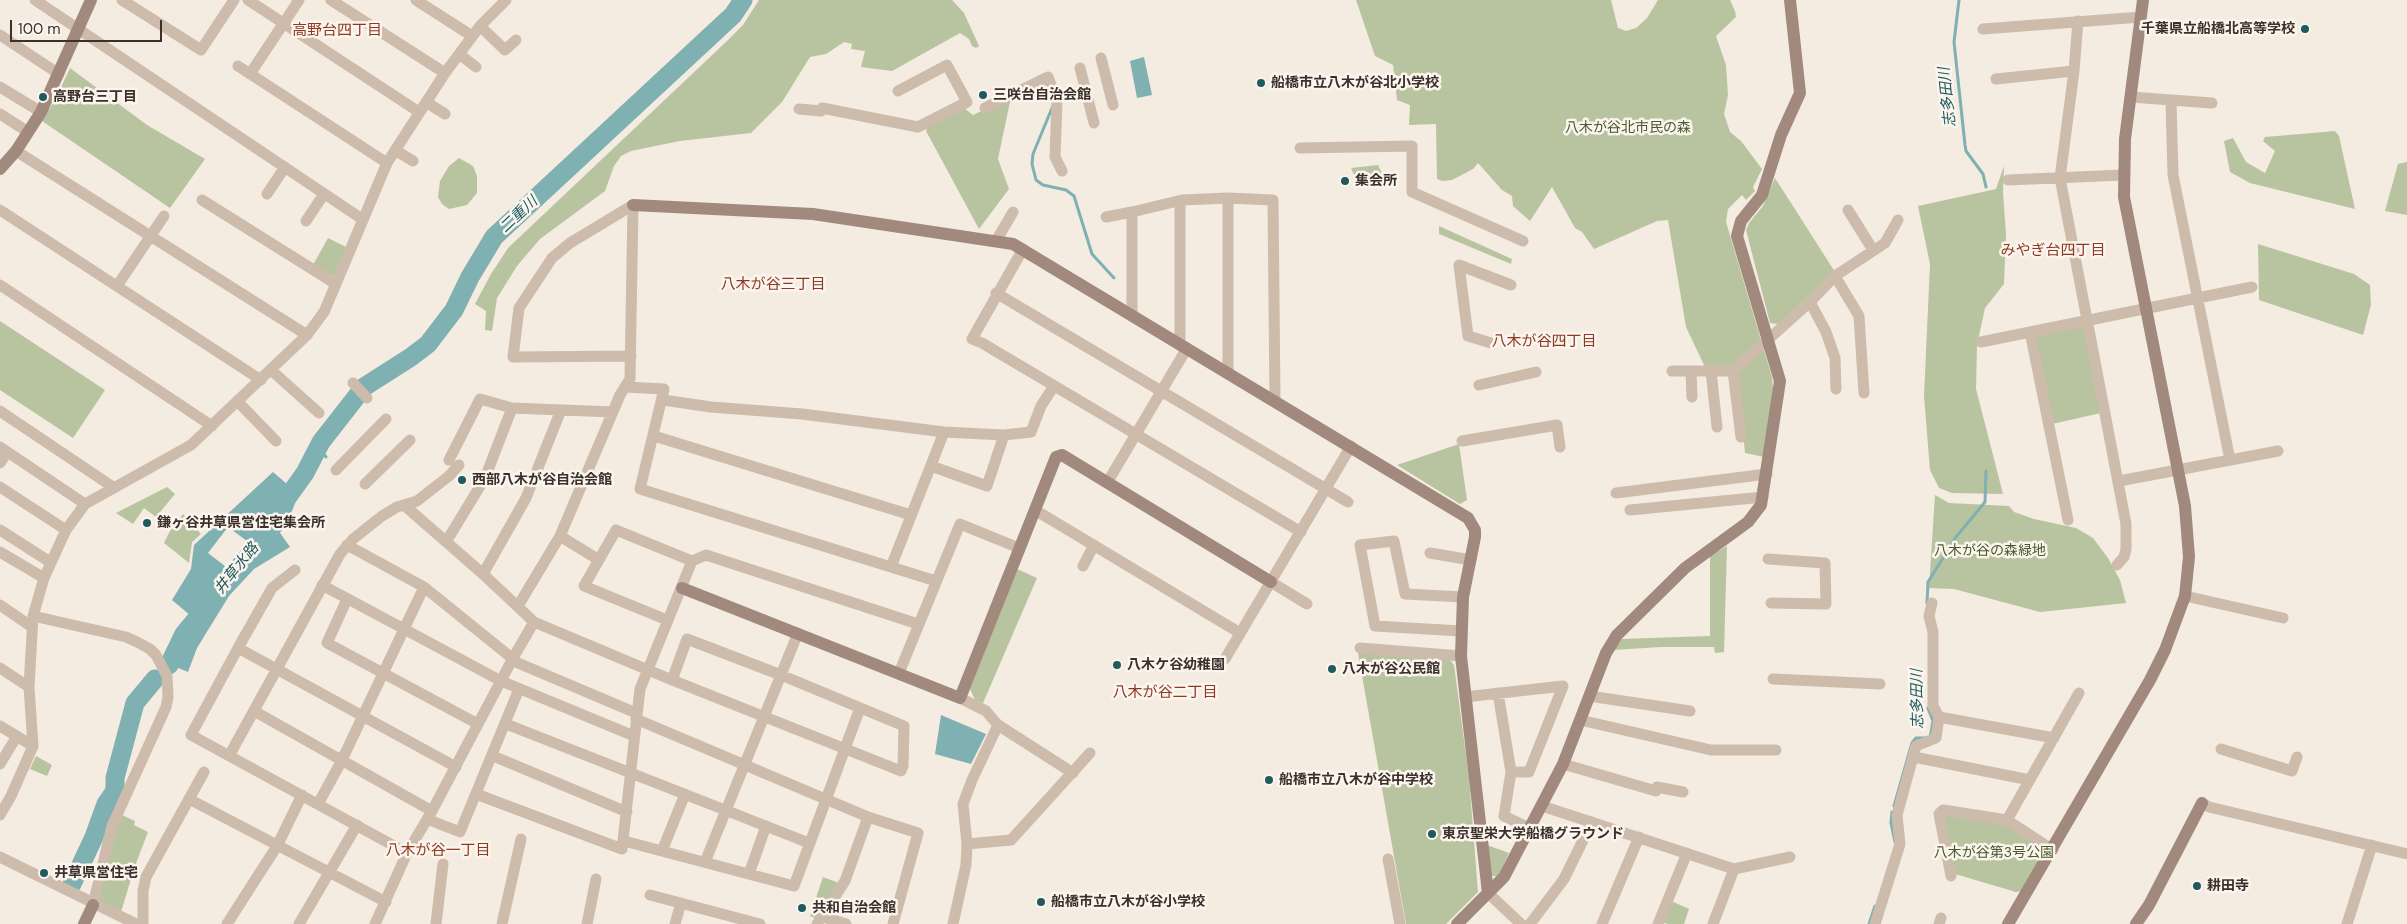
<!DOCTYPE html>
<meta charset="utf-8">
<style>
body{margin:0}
#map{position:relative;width:2407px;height:924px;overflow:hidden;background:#f4ebe1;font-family:"DM Sans",sans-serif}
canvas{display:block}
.scale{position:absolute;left:10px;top:20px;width:152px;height:22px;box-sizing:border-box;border:2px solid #3b302b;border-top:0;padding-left:6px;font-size:15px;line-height:18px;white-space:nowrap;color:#3b302b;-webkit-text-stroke:4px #fbf5ee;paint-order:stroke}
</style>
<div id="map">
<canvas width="2407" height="924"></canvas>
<div class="scale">100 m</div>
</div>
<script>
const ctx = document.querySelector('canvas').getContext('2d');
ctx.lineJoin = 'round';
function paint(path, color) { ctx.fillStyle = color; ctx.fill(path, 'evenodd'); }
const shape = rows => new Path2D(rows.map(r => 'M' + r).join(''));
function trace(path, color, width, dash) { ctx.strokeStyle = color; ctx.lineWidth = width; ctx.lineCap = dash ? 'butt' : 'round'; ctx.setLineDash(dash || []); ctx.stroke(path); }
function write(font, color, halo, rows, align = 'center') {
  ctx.font = font + ' "DM Sans","Noto Sans JP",sans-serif'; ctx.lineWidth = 5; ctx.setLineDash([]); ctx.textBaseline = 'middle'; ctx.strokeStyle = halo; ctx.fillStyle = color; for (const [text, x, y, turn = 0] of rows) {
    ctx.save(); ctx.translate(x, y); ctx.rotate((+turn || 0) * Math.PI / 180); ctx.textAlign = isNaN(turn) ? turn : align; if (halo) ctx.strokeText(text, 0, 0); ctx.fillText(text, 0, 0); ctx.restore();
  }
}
paint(shape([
 [759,0,952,0,964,13,979,46,976,48,972,46,969,39,960,33,892,71,861,67,865,51,851,49,852,44,844,42,826,54,810,57,782,102,751,133,680,141,631,151,621,156,614,166,605,191,540,239,517,266,497,298,492,331,485,330,486,311,475,304,491,274,508,248,727,41,743,25],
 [1356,0,1611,0,1618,28,1626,31,1636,28,1647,18,1658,0,1730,0,1735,11,1736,17,1716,36,1726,65,1728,95,1724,114,1730,132,1741,141,1762,169,1753,187,1755,191,1746,200,1742,195,1728,209,1726,222,1772,377,1773,389,1764,457,1745,453,1737,374,1705,367,1686,327,1668,220,1657,221,1594,249,1582,232,1575,228,1552,187,1530,221,1513,206,1512,196,1502,190,1478,163,1473,169,1452,180,1442,181,1437,179,1436,124,1409,125,1410,105,1397,100,1393,65,1375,56],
 [70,68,147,125,205,159,170,208,42,121,57,96],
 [1011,97,998,159,1009,189,979,229,926,131,927,128,964,108,973,115],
 [2335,131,2339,136,2355,209,2250,183,2230,172,2224,141,2233,138,2246,162,2265,173,2275,151,2263,141,2265,137],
 [459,158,473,166,477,176,477,193,467,205,449,209,442,204,438,197,440,181,449,166],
 [2407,162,2407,215,2385,211,2398,164],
 [1378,165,1384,178,1359,186,1351,168],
 [2004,166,2003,192,2006,234,2004,284,1985,308,1977,345,1976,389,2003,494,1952,493,1939,488,1930,470,1924,396,1930,264,1918,206,1996,189],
 [1775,178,1835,272,1778,324,1770,323,1746,230,1749,223,1763,206],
 [1439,226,1512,259,1511,264,1439,234],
 [328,238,346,247,336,274,331,276,313,265],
 [2258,244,2354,274,2370,285,2371,305,2363,335,2259,300],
 [0,321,105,390,73,438,0,390],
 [2080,325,2084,328,2101,413,2052,424,2035,338,2037,334],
 [1459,444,1467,500,1460,504,1397,465],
 [167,487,175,494,156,517,144,508,133,524,116,513],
 [1935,495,1949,503,2009,506,2014,512,2034,519,2076,528,2093,538,2108,558,2120,580,2126,603,2040,612,1954,589,1929,588],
 [183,514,201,534,192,542,189,563,164,543,172,527],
 [1727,546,1724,652,1715,653,1714,647,1660,647,1614,650,1622,639,1710,636,1710,556],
 [1017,569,1037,578,983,703,975,700,970,689],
 [1358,653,1449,659,1454,665,1469,777,1478,892,1446,924,1406,924],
 [36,756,52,765,47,776,30,769],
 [1946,813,2008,825,2045,851,2022,891,2016,892,1955,874,1943,818],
 [122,815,135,821,134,825,148,832,135,866,121,912,98,900,115,832],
 [1487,845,1509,853,1498,877,1490,875],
 [823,877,839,883,815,918,810,916],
 [1671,901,1689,909,1684,924,1668,924,1662,922]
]), '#b8c4a0');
paint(shape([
 [1144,57,1152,95,1137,98,1130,61],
 [273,472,288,485,272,515,251,544,228,527,208,553,230,570,191,616,172,600,191,569,194,545],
 [278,530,290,547,254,569,229,596,197,648,188,672,176,667,192,635],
 [941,715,986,734,971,764,935,754]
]), '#7fb0b2');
trace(shape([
 [1959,0,1954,42,1965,145,1966,151,1983,174,1986,187],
 [1052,108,1033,154,1032,164,1036,180,1043,185,1066,190,1074,196,1092,254,1114,278],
 [318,446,326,457],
 [1927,603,1928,582,1956,537,1985,502,1986,471],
 [1894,806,1912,743,1916,738,1930,738,1933,721,1928,708],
 [1892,812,1891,823,1895,842],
 [1869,924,1875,906]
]), '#7fb0b2', 3);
trace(shape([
 [169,665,184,634,278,520,287,498,305,473,321,442,364,387,411,357,428,344,454,310,470,277,494,237,733,15,743,0],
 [72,884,94,837,106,804,115,791,115,778,135,703,155,679]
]), '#7fb0b2', 19);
trace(shape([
 [35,0,362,219],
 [122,0,201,50,234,0],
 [248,0,419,112],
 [331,0,445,73],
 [416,0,472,36],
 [2078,21,2074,71,2060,178,2126,524,2126,549,2124,557,2117,565],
 [480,26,505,50,516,40],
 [1983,29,2141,17],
 [0,35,59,74],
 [459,54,476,67],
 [1101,58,1113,105],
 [238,66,387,163],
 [1080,68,1094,123],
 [250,74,299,0],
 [1996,79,2074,71],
 [0,87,41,112],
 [2131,97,2212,103],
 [2171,101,2173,175,2230,460],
 [426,102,445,114],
 [822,108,918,127,967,102,947,65,898,91],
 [985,108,1048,77,1057,101,1055,157,1062,171],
 [799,109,821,111],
 [0,114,28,132],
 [1300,148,1412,146,1412,192,1523,241],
 [395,150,413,161],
 [16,151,307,335],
 [2008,180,2123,175],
 [267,194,285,167],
 [1228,198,1228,372],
 [202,200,336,284],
 [0,210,261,380],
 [1848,210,1873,250],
 [1106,217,1132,212],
 [306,221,324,194],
 [996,241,1013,212],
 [1023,249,972,339,982,343,1301,532],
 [1835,276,1859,316,1864,393],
 [0,285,212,426],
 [117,286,164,216],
 [996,293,1348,502],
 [1810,302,1826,332,1835,358,1836,389],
 [1132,315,1132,212,1182,200],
 [2030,332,2068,520],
 [1981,342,2252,287],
 [1491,343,1468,336,1459,265,1511,285],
 [1180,344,1180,204,1182,200,1228,198,1273,200,1275,401],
 [631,356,513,357,519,308,552,258,570,243,633,205],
 [271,370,319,413],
 [1672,371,1733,371,1810,302,1835,276,1885,243,1898,220],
 [1691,371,1692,397],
 [1711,371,1717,427],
 [1733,371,1741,437],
 [353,383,367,398],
 [1479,385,1536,372],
 [625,387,664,389,640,489,936,581],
 [663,400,711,407,802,414,944,432,1004,435,1031,432,1041,406,1054,386],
 [238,402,276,441],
 [0,411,113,487],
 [654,436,911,515],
 [1462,441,1557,425,1560,447],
 [0,447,85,504],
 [449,460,480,399,512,408,613,412],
 [0,463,7,452],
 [931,466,987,486,1004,435],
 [336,470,386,419],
 [2119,481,2278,451],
 [1107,483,1187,348],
 [365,484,410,440],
 [0,487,66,530],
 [1616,493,1767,474],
 [404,505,483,574,534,622,672,680,687,639,781,675,904,726,903,766,901,771,672,680],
 [1035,510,1240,633],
 [1630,510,1763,497],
 [0,530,50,562],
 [560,536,599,560],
 [446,542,485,478,512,408],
 [347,545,424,587,518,663,636,713],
 [0,552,44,578],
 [1430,553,1471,560],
 [1768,559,1825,563,1826,604,1771,603],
 [1083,566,1094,545],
 [891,567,944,432],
 [483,574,526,498,561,410],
 [1271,582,1307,604],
 [322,585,501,681,634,736],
 [2185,596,2283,618],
 [347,599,327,643,478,724],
 [0,605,32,627],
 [518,606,560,536,620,395,630,379,633,205],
 [33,616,126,637,137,642,150,649,156,655,167,676,168,697,166,707,112,826,93,905],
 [667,620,584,586,616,530,692,561],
 [1461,631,1375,626,1360,545,1394,541,1405,594,1463,597],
 [238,648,272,588,295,570],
 [1360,648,1461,656],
 [1225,659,1351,446],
 [0,668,29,687],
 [899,673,960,524,1019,548],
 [1773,679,1880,684],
 [1498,693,1511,772,1504,816,1529,828],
 [1589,696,1690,711],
 [1465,697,1563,686,1529,772,1511,772],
 [960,698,986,711,998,725,1073,773],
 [254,711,432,811],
 [1939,717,2054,738],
 [636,719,868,817,918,833,893,924],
 [1580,720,1711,750,1776,750],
 [506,724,809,843],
 [0,726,33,746],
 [2221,749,2292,771,2297,757],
 [229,756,340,554,353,539,382,516,397,507,417,501,449,476,459,465],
 [493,756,627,812],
 [1914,757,2030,780],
 [0,764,17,736],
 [1563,764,1656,791,1657,787,1683,792],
 [476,794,622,849,640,689,692,561,706,555,918,624],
 [189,799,204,772],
 [2202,803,2209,807,2407,854],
 [318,804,341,762,424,587],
 [1542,806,1734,869,1790,857],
 [0,815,11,796,33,746,29,687,33,616,44,578,66,530,85,504,191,445,307,335,324,312,387,163,445,73,480,26,506,0],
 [427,819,460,832,519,689],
 [2007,820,2079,693],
 [624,841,794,886,860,708],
 [967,844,1011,840,1090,753],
 [662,851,685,794],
 [407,853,191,735,238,648,456,767],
 [0,857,136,924],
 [1388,859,1400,924],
 [705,862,798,633],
 [749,874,766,826],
 [1951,876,1939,814,1943,810,2007,820,2053,850],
 [1488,893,1521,924],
 [650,895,760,924],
 [820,916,846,924],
 [143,924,143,891,146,877,189,799,386,902],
 [227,924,277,846,302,795],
 [299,924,357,825],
 [375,924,407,853,432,811,513,658,534,622],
 [436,924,443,864],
 [502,924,521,839],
 [587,924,596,879],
 [675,924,681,903],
 [817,924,845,881,868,817],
 [953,924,966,865,967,844,963,804,972,780,998,725],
 [1530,924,1564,879,1592,822],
 [1602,924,1639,837],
 [1658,924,1687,853],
 [1713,924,1734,869],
 [1875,924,1900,844,1897,815,1916,746,1936,738,1939,717,1933,706,1933,632,1929,616,1932,603],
 [1939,924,1941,918],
 [2347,924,2372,845]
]), '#cdbbac', 11);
trace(shape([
 [0,169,16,151,41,112,91,0],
 [633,205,813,214,1013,244,1468,518,1475,530,1475,537,1463,597,1461,656,1488,893],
 [682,588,960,698,1056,457,1062,455,1271,582],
 [84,924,93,905],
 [1457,924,1504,877,1563,764,1606,653,1617,635,1685,568,1748,522,1761,505,1780,381,1737,236,1741,221,1762,195,1781,135,1800,93,1790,0],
 [2008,924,2150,680,2165,650,2185,596,2189,557,2185,506,2124,197,2125,139,2143,0],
 [2136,924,2149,905,2202,803]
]), '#a18a7d', 12);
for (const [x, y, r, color] of [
 [2305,29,5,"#1f5a5e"],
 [1261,83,5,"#1f5a5e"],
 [983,95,5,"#1f5a5e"],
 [43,97,5,"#1f5a5e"],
 [1345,181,5,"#1f5a5e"],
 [462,480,5,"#1f5a5e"],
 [147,523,5,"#1f5a5e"],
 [1117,665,5,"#1f5a5e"],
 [1332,669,5,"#1f5a5e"],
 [1269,780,5,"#1f5a5e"],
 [1432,834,5,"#1f5a5e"],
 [44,873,5,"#1f5a5e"],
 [2197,886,5,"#1f5a5e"],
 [1041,902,5,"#1f5a5e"],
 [802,908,5,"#1f5a5e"]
]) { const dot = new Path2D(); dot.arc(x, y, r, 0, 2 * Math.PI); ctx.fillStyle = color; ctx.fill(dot); trace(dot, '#fbf5ee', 2); }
write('bold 14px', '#3b302b', '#fbf5ee', [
 ["千葉県立船橋北高等学校",2295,29,"right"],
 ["船橋市立八木が谷北小学校",1271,83],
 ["三咲台自治会館",993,95],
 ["高野台三丁目",53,97],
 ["集会所",1355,181],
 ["西部八木が谷自治会館",472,480],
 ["鎌ヶ谷井草県営住宅集会所",157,523],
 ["八木ケ谷幼稚園",1127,665],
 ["八木が谷公民館",1342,669],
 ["船橋市立八木が谷中学校",1279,780],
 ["東京聖栄大学船橋グラウンド",1442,834],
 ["井草県営住宅",54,873],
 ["耕田寺",2207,886],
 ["船橋市立八木が谷小学校",1051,902],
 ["共和自治会館",812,908]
], 'left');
write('14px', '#4a5a2e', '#fbf5ee', [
 ["八木が谷北市民の森",1628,128],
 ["八木が谷の森緑地",1990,551],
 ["八木が谷第3号公園",1994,853]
]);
write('15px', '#8c3b22', '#fbf5ee', [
 ["高野台四丁目",337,31],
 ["みやぎ台四丁目",2053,251],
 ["八木が谷三丁目",773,285],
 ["八木が谷四丁目",1544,342],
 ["八木が谷二丁目",1165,693],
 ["八木が谷一丁目",438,851]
]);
write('italic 15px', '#1f5a5e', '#fbf5ee', [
 ["志多田川",1948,97,-96],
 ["二重川",519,215,-43],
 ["井草水路",237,569,-51],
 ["志多田川",1918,699,-91]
]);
</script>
